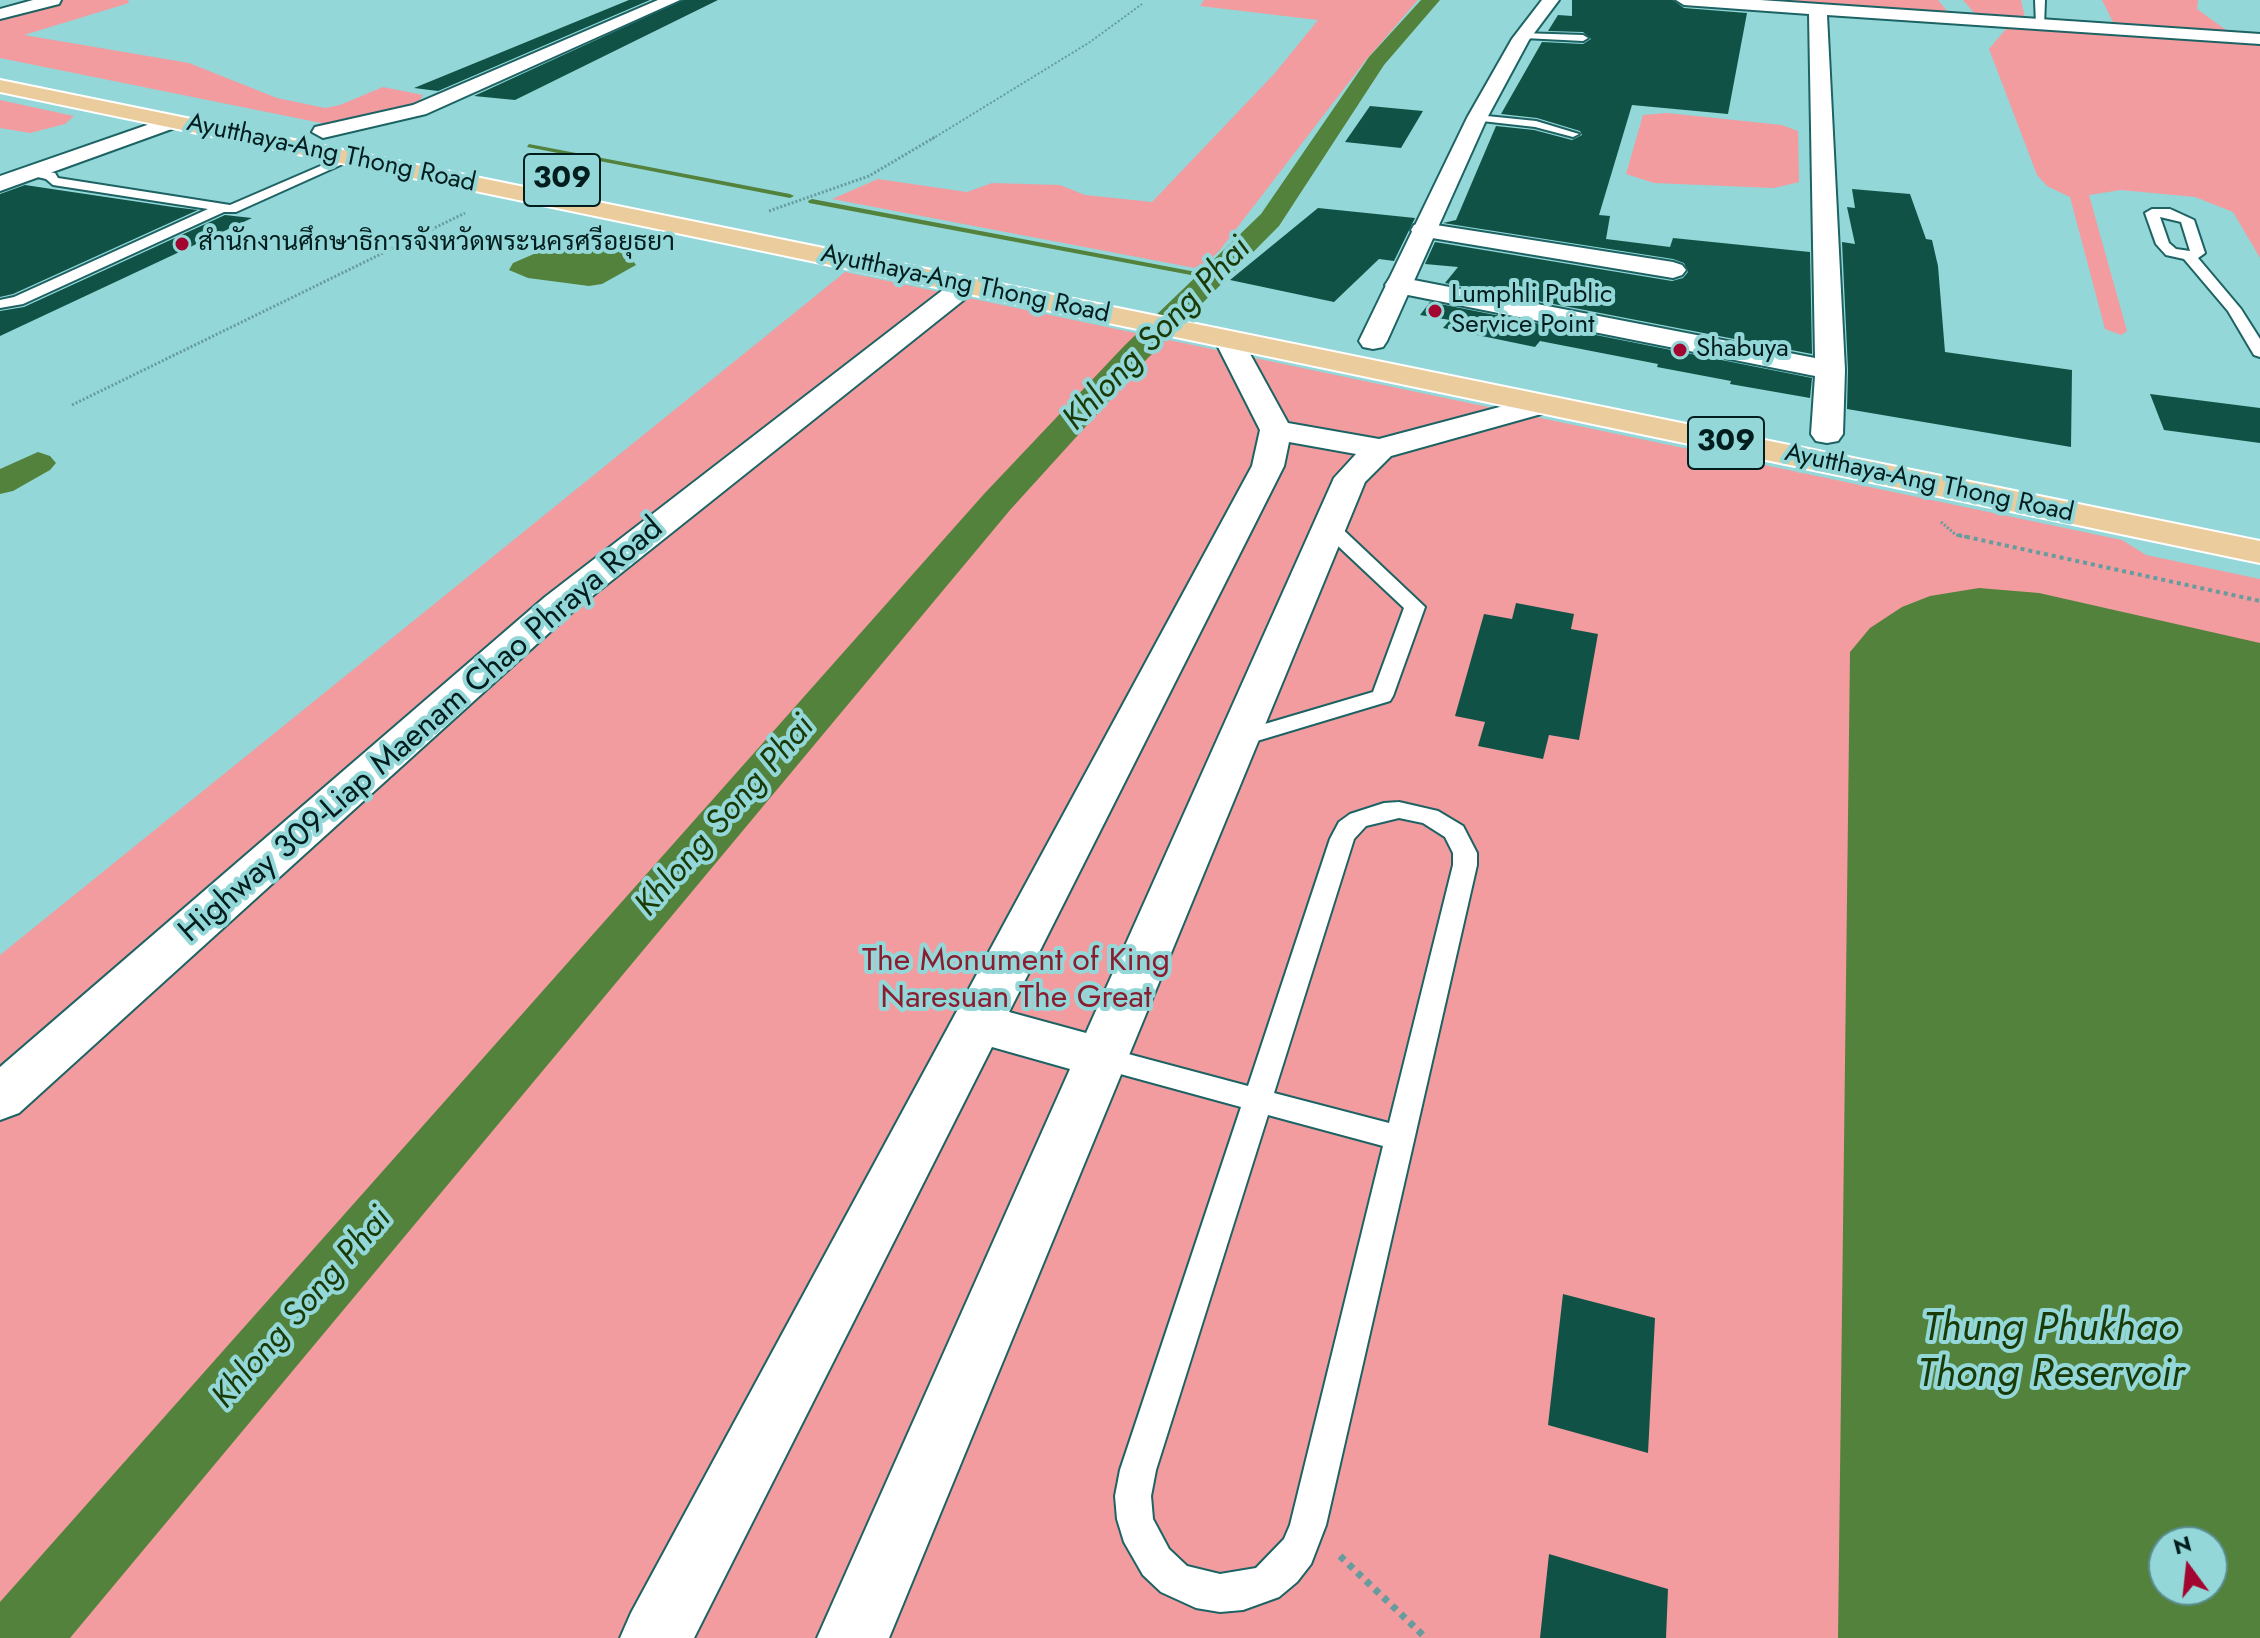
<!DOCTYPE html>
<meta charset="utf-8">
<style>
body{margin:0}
#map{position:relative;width:2260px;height:1638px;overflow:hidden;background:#94d7d8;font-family:Jost,sans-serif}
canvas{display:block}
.north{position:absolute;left:2148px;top:1526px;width:80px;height:80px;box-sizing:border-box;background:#94d7d8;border:2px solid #5a8d8e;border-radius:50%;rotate:345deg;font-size:22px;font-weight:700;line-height:32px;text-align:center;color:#021d1e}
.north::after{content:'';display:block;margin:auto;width:28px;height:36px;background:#a30531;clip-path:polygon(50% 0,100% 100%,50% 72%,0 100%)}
</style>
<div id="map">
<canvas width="2260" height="1638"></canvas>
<div class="north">N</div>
</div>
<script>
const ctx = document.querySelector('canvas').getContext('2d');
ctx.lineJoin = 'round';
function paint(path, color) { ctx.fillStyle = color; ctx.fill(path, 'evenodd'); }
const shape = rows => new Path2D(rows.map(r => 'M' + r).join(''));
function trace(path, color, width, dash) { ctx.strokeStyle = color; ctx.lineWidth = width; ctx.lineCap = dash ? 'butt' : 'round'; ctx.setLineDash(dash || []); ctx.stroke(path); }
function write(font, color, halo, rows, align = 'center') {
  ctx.font = font + ' Jost,Sarabun,sans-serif'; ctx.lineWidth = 8; ctx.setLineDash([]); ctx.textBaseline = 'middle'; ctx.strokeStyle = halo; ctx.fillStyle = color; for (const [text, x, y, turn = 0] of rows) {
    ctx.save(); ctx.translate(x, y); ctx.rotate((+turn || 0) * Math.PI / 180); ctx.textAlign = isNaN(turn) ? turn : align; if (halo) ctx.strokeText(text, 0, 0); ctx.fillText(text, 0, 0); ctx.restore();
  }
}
paint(shape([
 [60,0,128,0,129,3,24,35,189,63,277,98,325,108,340,105,383,87,423,95,419,102,385,114,326,124,0,58,0,16],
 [1204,0,1418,0,1366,60,1220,250,1200,269,832,199,878,179,967,192,992,183,1060,185,1085,195,1152,202,1275,73,1318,20,1200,6],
 [1746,0,1938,0,1948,12,1936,14],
 [1963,0,2021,0,2025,18,1984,18,1975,14],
 [2102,0,2198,0,2197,9,2229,32,2216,34,2131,28,2114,24],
 [2018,27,2260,41,2260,258,2233,212,2195,197,2121,190,2089,195,2127,331,2121,335,2105,329,2070,197,2047,186,2037,175,1989,49,2006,29],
 [0,100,74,116,65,124,30,133,0,128],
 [1667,113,1782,125,1798,131,1799,182,1774,188,1654,183,1626,174,1643,115],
 [845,272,2122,540,2146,555,2260,579,2260,1638,0,1638,0,955],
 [2164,1542,2212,1542,2212,1590,2164,1590]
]), '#f29ca0');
paint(shape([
 [583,242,625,250,636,265,602,284,589,286,528,278,509,270,513,263,550,247],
 [1979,588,2039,593,2260,643,2260,1638,1838,1638,1850,652,1870,628,1902,607,1930,596],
 [2212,1542,2212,1590,2164,1590,2164,1542]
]), '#53823d');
paint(shape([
 [529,144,790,194,794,196,790,198,527,147,529,144],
 [812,199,1212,275,1216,277,1212,279,809,203,808,201,812,199]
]), '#53823d');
paint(shape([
 [1421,0,1440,0,1384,65,1279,226,1147,359,1010,510,70,1638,0,1638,0,1602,984,494,1125,345,1261,214,1369,57,1421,0],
 [38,452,50,456,56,463,50,470,13,491,0,494,0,469,38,452]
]), '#53823d');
paint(shape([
 [629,0,650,0,438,91,414,88],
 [683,0,718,0,515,100,474,96],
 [1572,0,1673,0,1684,8,1747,13,1728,114,1632,105,1599,215,1610,216,1606,239,1670,247,1673,238,1810,252,1812,354,1445,283,1458,267,1425,264,1435,242,1672,281,1683,278,1688,272,1684,263,1673,259,1443,223,1456,220,1496,126,1534,130,1572,140,1582,135,1580,131,1537,118,1501,114,1542,42,1583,44,1591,39,1583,32,1548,31,1558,15,1572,16],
 [1370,106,1423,111,1401,148,1345,142],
 [25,185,173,207,198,210,13,294,0,297,0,194],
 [1852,189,1910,194,1926,239,1932,240,1938,266,1945,352,2072,370,2071,447,1847,409,1848,370,1842,242,1855,244,1847,207,1855,208],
 [1318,208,1415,218,1394,261,1379,259,1334,302,1230,280],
 [225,215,252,218,0,336,0,311,24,307],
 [1430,302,1812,378,1810,398,1730,384,1731,381,1657,367,1658,364,1540,341,1535,347,1443,328,1450,320,1420,315],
 [2150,394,2260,408,2260,443,2164,430],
 [1516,603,1574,614,1571,629,1598,634,1579,740,1549,735,1543,759,1478,746,1485,722,1455,716,1484,614,1512,619],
 [1563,1294,1655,1318,1648,1453,1548,1425],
 [1549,1554,1668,1589,1666,1638,1540,1638]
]), '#105346');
const service = shape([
 [2035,0,2045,0,2044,27,2036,25,2035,0],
 [1521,33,1583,35,1588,38,1583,41,1524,38,1521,33],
 [1477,115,1536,121,1579,134,1573,137,1535,127,1473,120,1471,118,1477,115],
 [346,155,356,158,236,212,224,212,23,304,0,308,0,300,14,297,208,209,53,185,46,179,29,175,29,169,55,173,58,178,230,205,346,155],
 [2170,209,2194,220,2205,253,2198,258,2241,309,2260,339,2260,357,2254,355,2228,311,2184,259,2166,255,2156,244,2145,213,2152,209,2170,209],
 [2160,217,2181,222,2190,251,2176,249,2169,243,2160,217],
 [1329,521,1336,523,1425,607,1393,696,1390,701,1247,744,1231,744,1228,739,1231,734,1373,692,1404,608,1322,531,1320,527,1329,521],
 [1399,802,1438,811,1463,826,1477,853,1477,865,1326,1525,1311,1564,1297,1582,1279,1597,1243,1610,1220,1612,1196,1608,1161,1592,1143,1575,1124,1542,1117,1519,1115,1496,1120,1470,1241,1107,1102,1069,1092,1066,1088,1058,1092,1050,1102,1047,1248,1086,1330,839,1339,822,1350,814,1384,803,1399,802],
 [1399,818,1423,823,1445,837,1453,853,1453,865,1389,1123,1274,1093,1354,839,1366,826,1399,818],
 [1268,1115,1383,1146,1290,1525,1284,1539,1256,1568,1220,1574,1187,1566,1169,1549,1153,1519,1151,1496,1156,1470,1268,1115]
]);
const minor = shape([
 [33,0,61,0,59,4,0,19,0,9,33,0],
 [658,0,680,0,426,114,323,138,312,132,315,127,413,105,658,0],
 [1676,0,1760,0,2260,34,2260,44,1827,15,1845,370,1843,434,1838,441,1827,443,1816,441,1811,434,1815,376,1398,293,1389,291,1385,285,1389,279,1398,277,1815,358,1809,14,1684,5,1676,0],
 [173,116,180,118,183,122,180,126,0,191,0,176,173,116],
 [1423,223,1673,262,1682,265,1686,270,1682,275,1673,278,1414,235,1411,230,1414,225,1423,223],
 [1229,333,1239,335,1243,341,1288,423,1379,439,1541,396,1552,399,1556,405,1552,411,1391,456,1365,482,889,1638,817,1638,1070,1069,992,1047,694,1638,620,1638,631,1613,1252,466,1260,430,1215,341,1219,335,1229,333],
 [1289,442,1356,454,1334,478,1086,1033,1009,1012,1284,466,1289,442]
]);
const tertiary = shape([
 [1542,0,1559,0,1529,40,1487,118,1387,341,1383,347,1373,349,1363,347,1359,341,1467,118,1512,39,1542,0],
 [966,277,975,279,979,285,975,291,571,613,19,1113,0,1120,0,1067,545,597,957,279,966,277]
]);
const primary = shape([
 [0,80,2260,541,2260,563,0,92,0,80]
]);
trace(service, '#1d6364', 4);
trace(minor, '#1d6364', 4);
trace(tertiary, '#1d6364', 4);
trace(primary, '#fff', 4);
trace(shape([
 [932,139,1090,42,1142,4]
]), '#669c9d', 2, [2, 2]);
trace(shape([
 [769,211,869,176,935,137],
 [72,405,465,213],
 [1941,522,1956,535,1967,537]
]), '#669c9d', 3, [2, 2]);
trace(shape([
 [1958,535,2260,601]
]), '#669c9d', 4, [4, 4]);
trace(shape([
 [1340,1556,1426,1638]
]), '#669c9d', 7, [6, 6]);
paint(service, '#fff');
paint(minor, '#fff');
paint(tertiary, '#fff');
paint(primary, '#ebcd9d');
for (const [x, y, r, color] of [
 [182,244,8,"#a30531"],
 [1435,311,8,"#a30531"],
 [1680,350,8,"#a30531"]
]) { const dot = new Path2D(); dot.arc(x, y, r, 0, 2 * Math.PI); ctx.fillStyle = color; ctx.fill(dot); trace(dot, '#94d7d8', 3); }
write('26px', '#021d1e', '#94d7d8', [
 ["Ayutthaya-Ang Thong Road",331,154,12],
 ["Ayutthaya-Ang Thong Road",965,285,12],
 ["Ayutthaya-Ang Thong Road",1929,484,12]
]);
write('26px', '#021d1e', '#94d7d8', [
 ["สำนักงานศึกษาธิการจังหวัดพระนครศรีอยุธยา",198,244],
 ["Lumphli Public",1451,296],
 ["Service Point",1451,326],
 ["Shabuya",1696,350]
], 'left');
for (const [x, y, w] of [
 [562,180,76],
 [1726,443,76]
]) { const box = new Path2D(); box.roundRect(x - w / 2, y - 26, w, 52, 6); ctx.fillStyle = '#94d7d8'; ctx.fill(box); trace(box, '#021d1e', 2); }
write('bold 30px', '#021d1e', null, [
 ["309",562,180],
 ["309",1726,443]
]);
write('32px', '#021d1e', '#94d7d8', [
 ["Highway 309-Liap Maenam Chao Phraya Road",422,731,-41]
]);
write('32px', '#8a1e31', '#94d7d8', [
 ["The Monument of King",1016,962],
 ["Naresuan The Great",1016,999]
]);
write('italic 34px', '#1a3a07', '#94d7d8', [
 ["Khlong Song Phai",1158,335,-46],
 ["Khlong Song Phai",726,817,-49],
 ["Khlong Song Phai",303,1309,-49]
]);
write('italic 40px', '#1a3a07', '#94d7d8', [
 ["Thung Phukhao",2051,1330],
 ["Thong Reservoir",2051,1376]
]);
</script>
